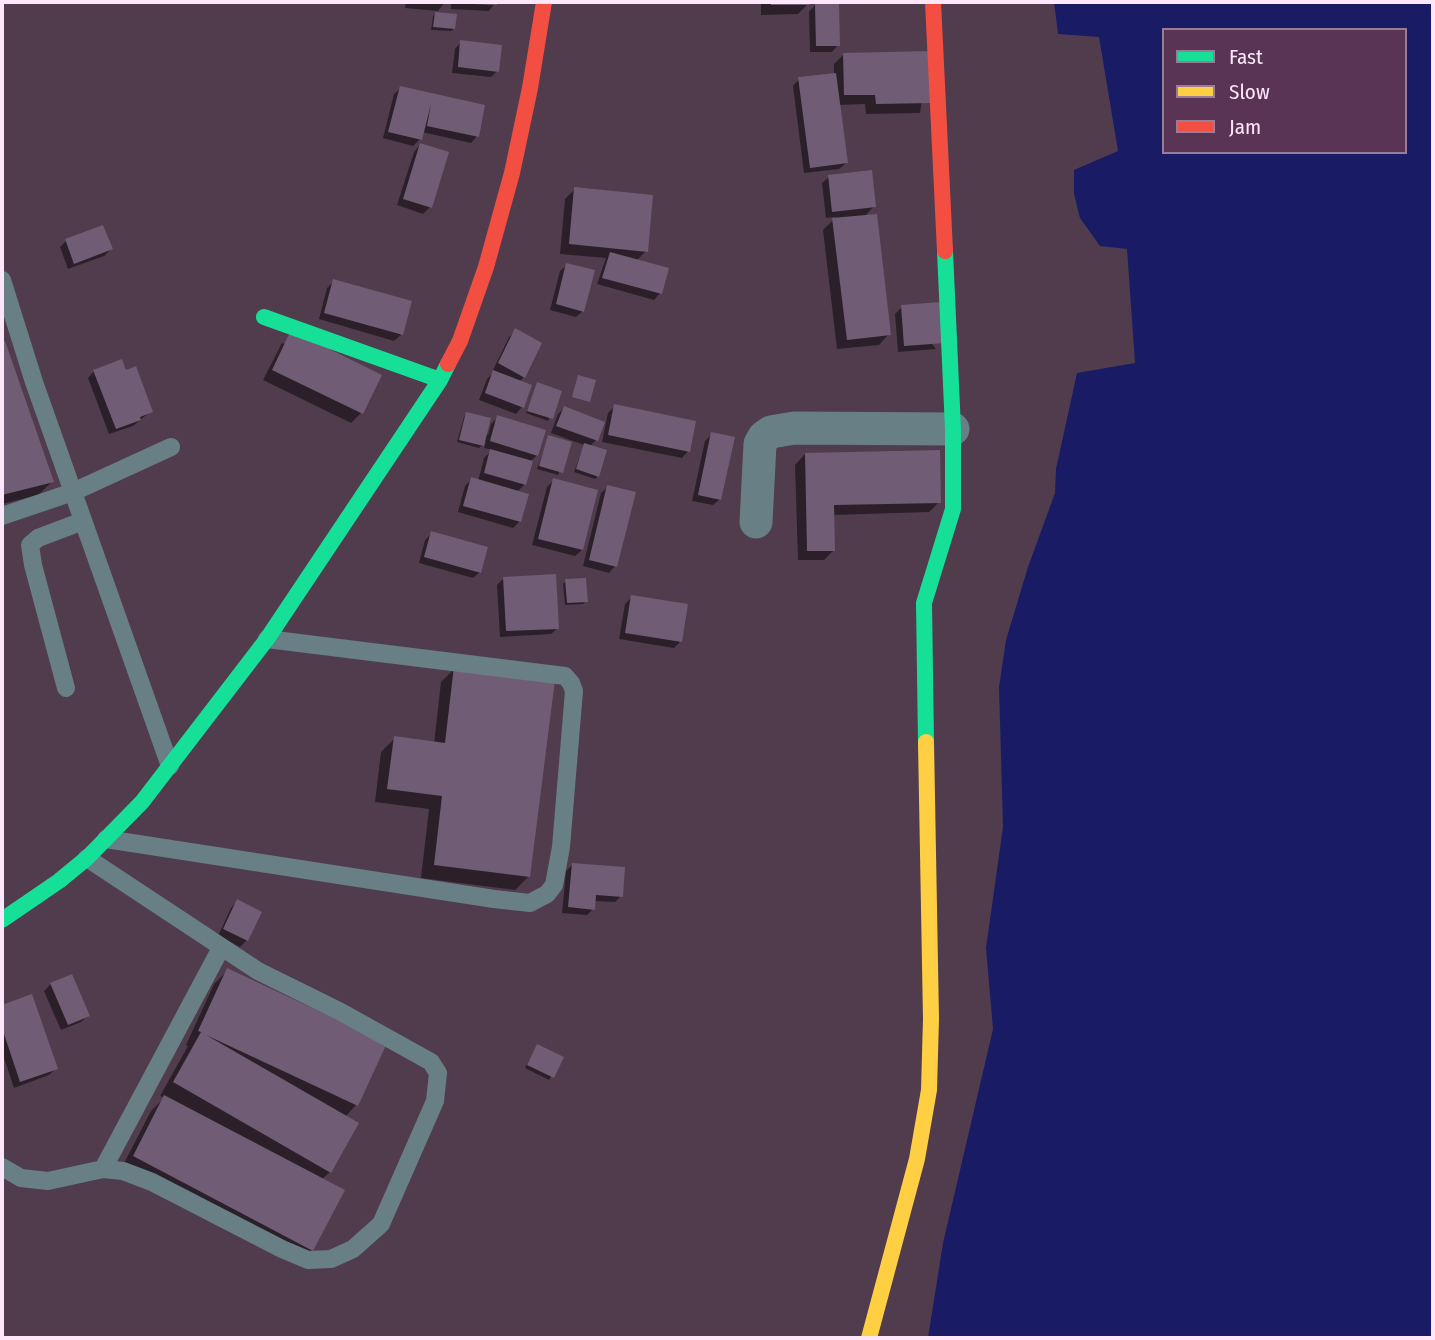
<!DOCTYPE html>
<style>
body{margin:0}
#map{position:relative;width:1435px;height:1340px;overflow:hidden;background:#513c4e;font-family:"Fira Sans Condensed",sans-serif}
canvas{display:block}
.frame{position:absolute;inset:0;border:4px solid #ffe7fb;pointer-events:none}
.legend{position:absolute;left:1162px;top:28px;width:245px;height:126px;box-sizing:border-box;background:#593454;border:2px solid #9b7c97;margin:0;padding:9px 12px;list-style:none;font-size:21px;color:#ffe7fb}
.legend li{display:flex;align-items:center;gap:14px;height:35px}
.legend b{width:35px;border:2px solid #9b7c97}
</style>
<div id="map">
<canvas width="1435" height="1340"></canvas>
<div class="frame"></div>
<ul class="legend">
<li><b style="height:9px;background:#16e098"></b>Fast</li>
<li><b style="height:9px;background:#ffcf43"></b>Slow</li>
<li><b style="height:9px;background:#f24e42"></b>Jam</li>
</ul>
</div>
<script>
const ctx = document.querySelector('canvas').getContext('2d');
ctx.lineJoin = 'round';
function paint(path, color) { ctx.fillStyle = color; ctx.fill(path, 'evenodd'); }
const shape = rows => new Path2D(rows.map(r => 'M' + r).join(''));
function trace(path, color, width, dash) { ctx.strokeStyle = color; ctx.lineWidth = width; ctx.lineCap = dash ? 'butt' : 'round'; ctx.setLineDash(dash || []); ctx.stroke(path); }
paint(shape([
 [1054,2,1433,2,1433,1338,928,1338,943,1243,993,1029,986,948,1003,827,999,687,1006,640,1028,567,1055,493,1056,469,1077,373,1135,363,1127,249,1100,246,1080,218,1074,194,1074,170,1118,151,1099,37,1058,34],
 [1164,30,1405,30,1405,152,1164,152]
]), '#191c65');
paint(shape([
 [406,2,445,2,438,11,405,8],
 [451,2,496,2,489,11,451,9],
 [761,2,808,2,808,4,798,14,761,15],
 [815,5,838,45,832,52,810,52,809,12],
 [435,13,454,29,451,31,431,30,433,16],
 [461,42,497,71,491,77,452,73,455,49],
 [929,52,920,113,866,114,865,104,838,105,846,163,839,169,804,173,793,86,799,79,834,75,834,64,844,54],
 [401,88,483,106,477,136,471,143,422,132,420,139,413,146,383,138,394,94],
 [420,145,430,207,423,214,397,205,414,152],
 [829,177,874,206,864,217,889,334,879,345,837,349,823,230,836,217,826,218,822,183],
 [575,189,646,251,636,261,660,293,654,300,597,284,606,258,560,254,565,199],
 [66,241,111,249,104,256,68,269,60,247],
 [567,265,583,311,576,317,550,310,560,271],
 [334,281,410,303,401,335,394,341,319,319,327,288],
 [902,307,936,349,898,352,895,314],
 [516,331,524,377,519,382,530,386,522,407,516,414,479,400,487,379,495,371,493,370,509,337],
 [4,343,52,482,38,495,2,504,2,344],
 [282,343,379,375,361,413,351,423,263,380],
 [94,371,125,372,151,411,133,426,109,434,88,378],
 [538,384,560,392,548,421,526,413],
 [615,406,688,451,682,458,602,442,608,413],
 [564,408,603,423,596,440,590,446,598,476,595,479,574,472,584,445,551,433,558,414],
 [466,414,488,435,491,424,498,417,537,455,531,461,525,484,517,492,520,521,513,528,458,512,465,486,472,479,478,481,484,458,492,450,484,448,486,441,479,448,457,442,464,417],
 [712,434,720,499,713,505,692,501,705,441],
 [549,437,570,443,558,475,537,469],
 [805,454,939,502,929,512,833,515,834,550,824,560,798,560,795,465],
 [554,480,582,550,575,556,532,545,547,487],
 [608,487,615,566,609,573,583,566,601,493],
 [432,533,480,572,473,578,419,563,425,540],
 [504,578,558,628,551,634,500,637,497,585],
 [566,581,586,601,583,604,565,605,563,584],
 [632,597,680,642,674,648,619,639,625,604],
 [455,668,528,877,515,890,421,878,429,809,375,802,381,752,395,738,434,744,441,682],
 [572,865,621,896,615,902,594,901,593,909,587,915,562,913,566,871],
 [237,901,247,940,240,947,218,936,231,908],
 [228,970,385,1044,356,1105,345,1117,330,1172,321,1180,312,1250,298,1263,121,1169,151,1111,164,1098,160,1096,188,1046,186,1045,214,984],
 [51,984,88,1016,81,1022,61,1030,44,991],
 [31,997,56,1068,49,1075,14,1088,2,1052,2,1007],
 [537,1046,562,1058,549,1080,525,1068]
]), '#0007');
paint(shape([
 [474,2,498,2,497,5,474,4],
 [771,2,809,2,810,5,771,5],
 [839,3,840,46,816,46,815,4],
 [435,12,457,14,455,29,433,27],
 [460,40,502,45,499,72,458,67],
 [930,51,932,103,876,104,875,95,844,95,843,53],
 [836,73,848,163,810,168,798,77],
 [400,86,485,105,479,137,427,126,431,104,422,140,388,132],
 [420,143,449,152,432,208,403,199],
 [872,170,876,207,832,212,828,175],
 [574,187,653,195,648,252,569,244],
 [877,214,891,335,847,340,832,218],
 [103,225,113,249,74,264,65,239],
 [610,252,669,268,662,294,602,278],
 [566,263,595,270,584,312,556,304],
 [333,279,412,301,403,335,324,313],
 [941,302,945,343,904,346,901,305],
 [515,328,542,343,525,378,498,363],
 [291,330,382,375,363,414,272,370],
 [5,341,54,482,2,495,2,342],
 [122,359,126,370,136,366,153,412,140,417,141,420,116,429,93,370],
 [493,370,532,385,524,408,485,393],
 [578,375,596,380,590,402,572,397],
 [537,382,562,391,553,419,527,411],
 [614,404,696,421,690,452,608,435],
 [564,406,605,422,598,441,556,426],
 [466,412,491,418,484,446,459,440],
 [497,415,546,430,538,456,490,441],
 [711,432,735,437,721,500,698,495],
 [548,435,572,442,563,473,539,466],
 [584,443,607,450,599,477,576,469],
 [490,449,533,461,526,485,484,473],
 [940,450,941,503,834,505,835,551,807,551,805,453],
 [471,477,529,494,521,522,463,506],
 [553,478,598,490,583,550,538,539],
 [607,485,636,492,617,567,589,560],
 [431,531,488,547,481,573,424,557],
 [556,574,559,629,506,631,503,577],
 [586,578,588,602,567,603,565,579],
 [631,595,688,604,682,642,625,633],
 [454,666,555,680,530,877,434,865,442,796,387,789,394,736,445,743],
 [572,863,625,867,623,897,596,895,595,910,568,907],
 [237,899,262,912,248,941,223,929],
 [227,968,387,1043,358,1106,206,1035,359,1123,331,1173,173,1082,201,1032,198,1031],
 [72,974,90,1016,68,1025,50,983],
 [32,994,58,1069,20,1082,2,1028,2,1005],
 [537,1044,564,1057,554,1078,527,1065],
 [164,1095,345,1190,313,1251,133,1156]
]), '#705c74');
trace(shape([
 [2,280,34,382,170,766],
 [2,516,73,492,171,447],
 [66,688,33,565,30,545,38,538,83,521],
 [106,839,494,899,530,903,547,894,554,885,561,847,574,691,571,683,565,676,267,639],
 [2,1167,21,1178,48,1181,103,1169,123,1171,152,1182,282,1249,308,1260,331,1259,353,1249,381,1224,435,1101,438,1073,431,1062,341,1012,258,971,87,858],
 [103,1169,221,948]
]), '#687f86', 18);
trace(shape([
 [756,522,760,444,764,437,771,432,794,428,953,429]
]), '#687f86', 33);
trace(shape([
 [264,317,440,380],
 [926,742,924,603,953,509,953,429,945,251],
 [2,920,59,881,87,858,142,802,267,639,440,380,448,364]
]), '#16e098', 16);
trace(shape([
 [869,1338,917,1159,929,1090,931,1019,926,742]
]), '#ffcf43', 16);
trace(shape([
 [933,2,945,251],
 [448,364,460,341,486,267,512,173,530,88,544,2]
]), '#f24e42', 16);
</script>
